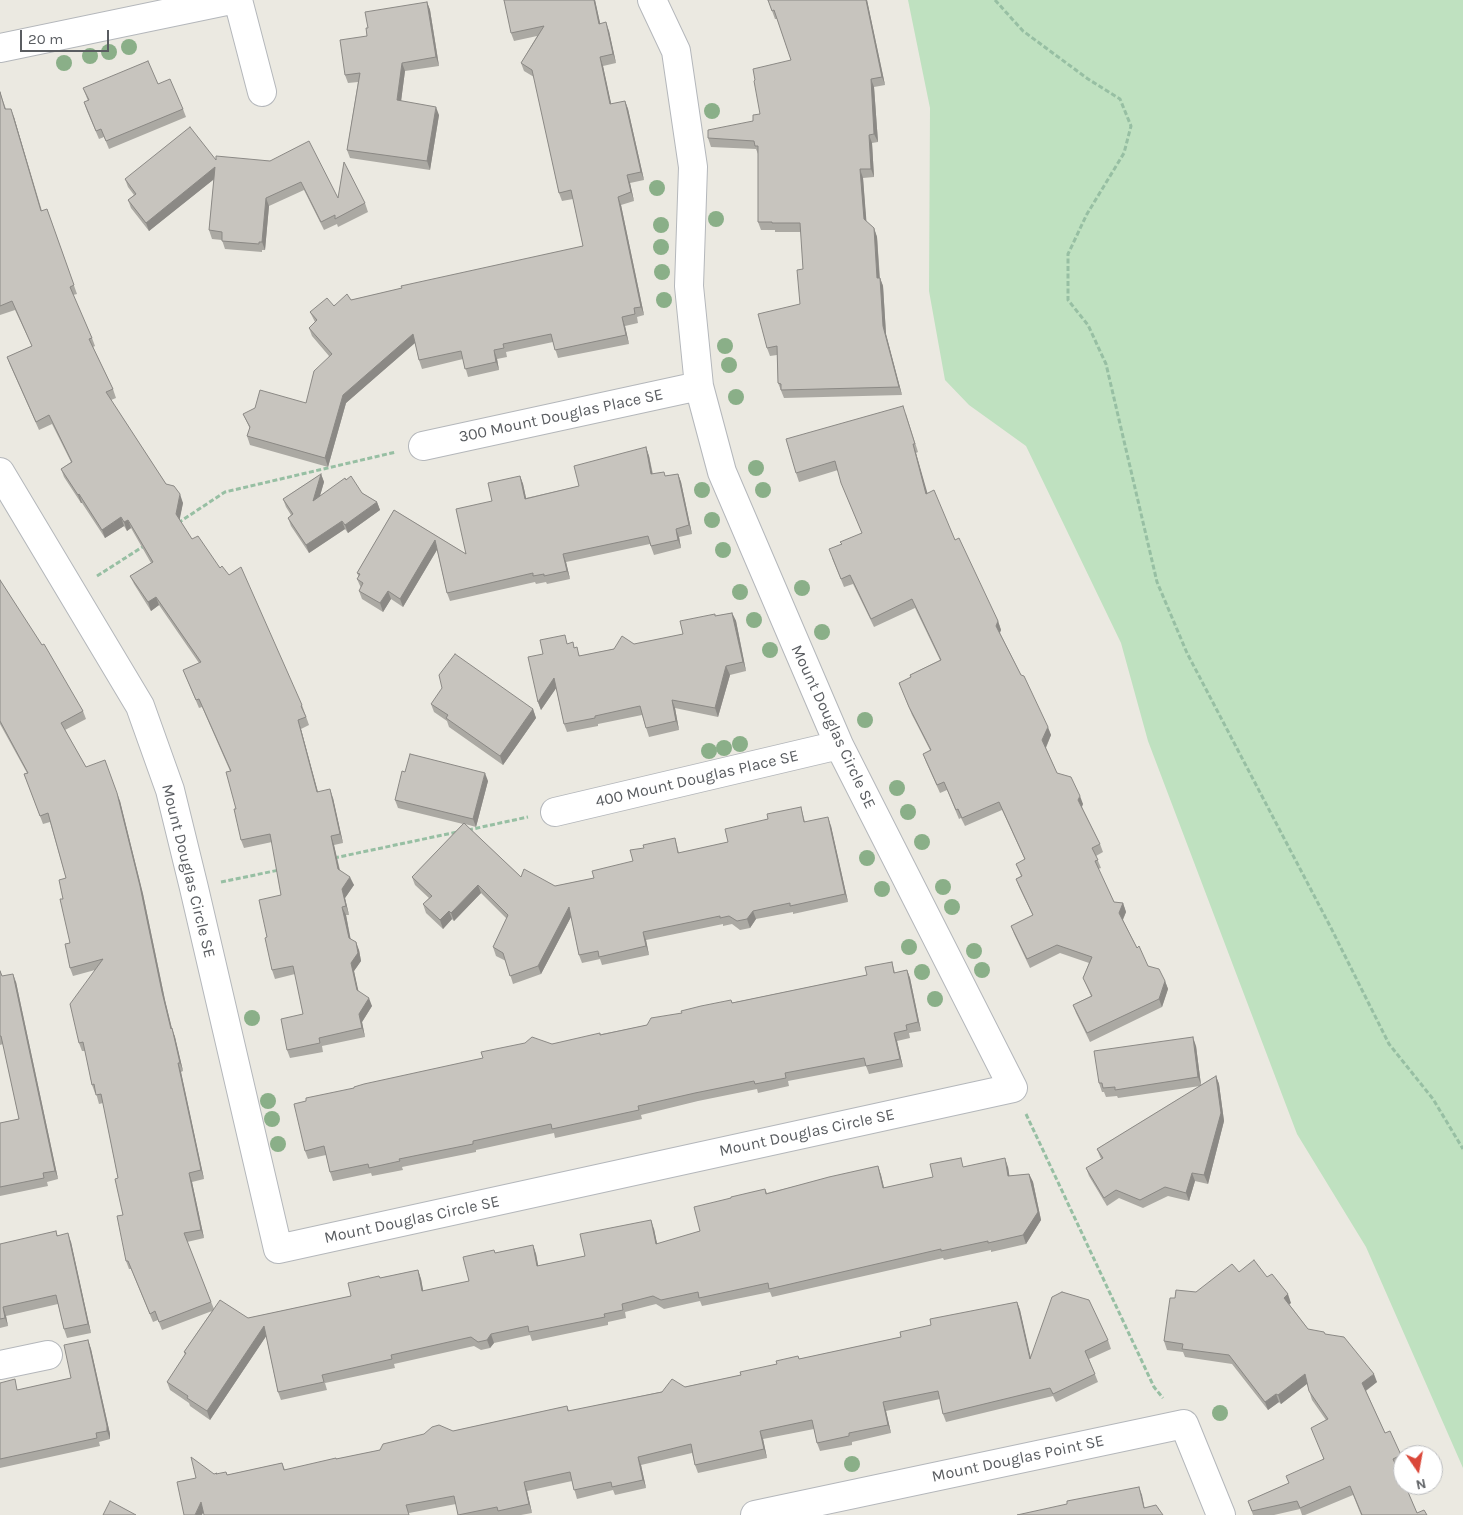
<!DOCTYPE html>
<style>
body{margin:0}
#map{position:relative;width:1463px;height:1515px;overflow:hidden;background:#ebe9e1;font-family:Karla,sans-serif}
canvas{display:block}
.north{position:absolute;left:1393px;top:1445px;width:50px;height:50px;box-sizing:border-box;background:#fff;border:1px solid #bdbec0;border-radius:50%;rotate:168deg;font-size:14px;font-weight:700;line-height:20px;text-align:center;color:#5a5d61}
.north::after{content:'';display:block;margin:auto;width:18px;height:22px;background:#da4739;clip-path:polygon(50% 0,100% 100%,50% 72%,0 100%)}
.scale{position:absolute;left:20px;top:30px;width:89px;height:22px;box-sizing:border-box;border:2px solid #5a5d61;border-top:0;padding-left:6px;font-size:15px;line-height:18px;white-space:nowrap;color:#5a5d61;-webkit-text-stroke:4px #fff;paint-order:stroke}
</style>
<div id="map">
<canvas width="1463" height="1515"></canvas>
<div class="north">N</div>
<div class="scale">20 m</div>
</div>
<script>
const ctx = document.querySelector('canvas').getContext('2d');
ctx.lineJoin = 'round';
function paint(path, color) { ctx.fillStyle = color; ctx.fill(path, 'evenodd'); }
const shape = rows => new Path2D(rows.map(r => 'M' + r).join(''));
function trace(path, color, width, dash) { ctx.strokeStyle = color; ctx.lineWidth = width; ctx.lineCap = dash ? 'butt' : 'round'; ctx.setLineDash(dash || []); ctx.stroke(path); }
function write(font, color, halo, rows, align = 'center') {
  ctx.font = font + ' Karla,sans-serif'; ctx.lineWidth = 4.5; ctx.setLineDash([]); ctx.textBaseline = 'middle'; ctx.strokeStyle = halo; ctx.fillStyle = color; for (const [text, x, y, turn = 0] of rows) {
    ctx.save(); ctx.translate(x, y); ctx.rotate((+turn || 0) * Math.PI / 180); ctx.textAlign = isNaN(turn) ? turn : align; if (halo) ctx.strokeText(text, 0, 0); ctx.fillText(text, 0, 0); ctx.restore();
  }
}
paint(shape([
 [908,0,1463,0,1463,1468,1366,1247,1297,1134,1148,741,1121,643,1026,446,969,405,945,380,929,291,930,108]
]), '#bfe1c0');
const minor = shape([
 [238,0,262,92],
 [0,48,231,0],
 [423,446,699,386],
 [0,472,140,706,170,790,194,888,278,1249,1013,1088,839,745,722,472,699,386,689,286,693,167,676,51,652,0],
 [555,812,839,745],
 [0,1365,48,1355],
 [755,1515,1184,1424,1221,1515]
]);
trace(minor, '#b4b7bb', 30);
trace(shape([
 [995,0,1023,31,1088,79,1120,99,1131,126,1124,153,1087,214,1068,254,1068,300,1088,325,1106,364,1157,582,1187,653,1330,926,1389,1044,1433,1099,1463,1149],
 [178,523,225,492,396,452],
 [97,576,144,546],
 [468,830,528,817],
 [334,858,457,832],
 [221,882,279,870],
 [1026,1114,1154,1387,1163,1398]
]), '#97bfa3', 3, [5, 2.5]);
trace(minor, '#fff', 28);
ctx.fillStyle = '#8aaf88';
for (const [x, y] of [
 [129,47],
 [109,52],
 [90,56],
 [64,63],
 [712,111],
 [657,188],
 [716,219],
 [661,225],
 [661,247],
 [662,272],
 [664,300],
 [725,346],
 [729,365],
 [736,397],
 [756,468],
 [702,490],
 [763,490],
 [712,520],
 [723,550],
 [802,588],
 [740,592],
 [754,620],
 [822,632],
 [770,650],
 [865,720],
 [740,744],
 [724,748],
 [709,751],
 [897,788],
 [908,812],
 [922,842],
 [867,858],
 [943,887],
 [882,889],
 [952,907],
 [909,947],
 [974,951],
 [982,970],
 [922,972],
 [935,999],
 [252,1018],
 [268,1101],
 [272,1119],
 [278,1144],
 [1220,1413],
 [852,1464]
]) { ctx.beginPath(); ctx.arc(x, y, 8, 0, 2 * Math.PI); ctx.fill(); }
paint(shape([
 [595,0,600,23,609,31,616,63,603,66,611,104,625,101,628,109,644,180,630,183,634,201,621,205,644,315,637,317,638,323,625,326,629,344,558,358,553,342,506,352,507,357,497,359,499,370,468,377,463,359,422,369,419,360,415,343,346,403,328,467,250,445,247,436,250,429,243,414,306,403,329,356,312,336,309,328,315,322,310,312,351,300,583,246,573,199,562,201,559,193,534,77,524,71,521,63,537,36,514,41,511,33],
 [768,0,867,0,885,85,874,87,878,142,872,143,874,177,863,178,866,221,874,228,877,237,880,278,883,286,886,334,902,395,784,398,778,383,777,355,770,356,767,348,800,304,803,269,801,232,775,232,775,230,761,230,758,222,758,154,756,149,711,147,708,138,753,121,760,114,791,60,777,19,775,19],
 [427,2,430,10,439,66,405,71,401,101,439,115,430,170,350,158,347,150,358,82,348,83,345,75,367,36],
 [158,84,183,109,186,117,109,149,104,137,99,139,87,111,84,102,88,101,83,88],
 [0,92,6,109,14,117,42,211,47,209,77,294,73,295,92,338,95,346,93,347,113,389,116,398,111,400,166,484,183,503,179,520,302,705,309,725,301,729,318,792,333,798,343,843,334,845,340,870,354,885,345,898,349,915,346,915,350,938,359,950,361,961,354,971,358,991,372,1006,362,1022,365,1037,322,1046,323,1052,290,1058,287,1050,303,1014,295,974,275,979,272,970,267,937,281,895,272,842,244,848,241,840,230,771,202,707,199,708,183,670,199,663,159,605,151,611,134,584,130,576,151,563,131,528,127,531,124,526,105,538,82,503,81,503,64,477,61,469,71,462,52,424,39,430,10,365,7,357,32,346,15,310,0,315],
 [216,160,270,161,338,198,365,203,368,212,338,227,337,224,324,230,304,190,269,206,265,250,262,250,262,252,225,249,222,240,212,239,209,230,214,179,149,231,131,208,128,200,134,195,128,187,125,179],
 [906,414,918,452,916,453,927,494,955,540,998,621,1001,630,1000,633,1051,735,1046,748,1057,773,1083,804,1082,807,1100,844,1103,852,1096,856,1101,868,1098,869,1114,902,1123,903,1126,912,1123,920,1137,948,1148,966,1165,981,1168,989,1162,1007,1090,1042,1076,1013,1073,1005,1091,996,1083,978,1089,963,1060,953,1030,968,1014,934,1011,926,1033,916,1019,887,1016,879,1021,876,1016,864,1025,860,1002,810,965,826,961,818,959,819,947,790,940,793,926,762,923,754,930,750,912,715,899,683,911,678,910,675,940,660,915,608,874,627,853,584,844,587,832,558,841,544,862,533,845,492,838,470,799,482,796,473],
 [646,447,649,456,653,474,666,476,678,474,681,482,692,534,679,537,681,548,654,555,650,544,566,562,570,579,547,584,546,582,536,584,535,582,450,601,447,593,437,550,403,607,391,599,383,612,362,599,359,591,361,588,357,579,359,577,357,573,394,510,466,554,492,501,520,476,523,484,526,498,579,486],
 [321,474,324,482,320,496,346,480,362,493,377,502,380,510,348,533,345,529,309,553,291,526,288,518,291,515,286,507,283,499],
 [0,580,83,711,86,719,65,730,86,767,120,801,143,894,165,1000,172,1029,175,1037,183,1071,181,1072,204,1179,192,1182,204,1238,187,1242,214,1309,248,1318,351,1296,380,1278,418,1270,421,1279,423,1291,469,1281,495,1253,533,1245,536,1254,538,1266,585,1256,654,1229,657,1244,700,1231,731,1198,765,1189,767,1193,878,1166,881,1175,884,1188,933,1177,964,1167,1008,1167,1009,1176,1029,1174,1033,1182,1041,1220,1026,1244,991,1252,991,1250,944,1260,943,1258,772,1297,770,1292,702,1306,700,1301,664,1309,656,1304,625,1312,626,1318,608,1322,608,1325,532,1341,530,1335,494,1343,490,1348,481,1350,474,1346,394,1364,395,1368,325,1383,327,1390,281,1400,278,1392,266,1336,210,1420,190,1406,189,1403,170,1390,167,1382,185,1355,184,1352,212,1311,162,1330,158,1320,153,1322,131,1269,129,1269,126,1261,123,1215,118,1178,103,1103,99,1104,96,1093,95,1093,92,1085,85,1051,82,1051,79,1043,95,970,73,976,70,968,70,943,63,899,66,878,50,822,43,824,24,774,27,773,0,724],
 [732,613,736,621,746,671,730,675,718,717,675,708,679,730,649,737,642,715,598,724,598,726,567,732,564,724,556,688,541,710,538,702,568,643,575,648,580,656,683,634,715,616],
 [431,704,533,709,536,718,503,765,449,727,447,721,434,712],
 [405,772,488,781,476,827,465,824,521,877,555,886,594,878,633,861,644,848,675,838,679,853,728,842,768,819,801,807,805,822,831,826,848,902,793,914,793,912,756,919,750,928,740,930,732,924,723,926,723,924,646,940,649,955,602,965,600,959,582,963,579,955,571,917,541,974,513,984,506,961,496,956,493,947,507,919,481,893,454,921,452,919,443,929,426,913,423,904,429,898,415,885,412,877,463,824,398,808,395,800],
 [892,962,895,973,907,970,910,978,921,1031,909,1033,910,1038,897,1041,903,1067,869,1074,866,1066,788,1081,789,1086,758,1093,757,1089,698,1101,641,1115,642,1119,555,1138,554,1133,476,1150,476,1152,402,1167,403,1170,372,1176,371,1173,333,1181,330,1172,326,1155,308,1159,305,1151,354,1088,552,1044,647,1025,682,1013,867,975],
 [0,971,2,976,16,982,58,1179,47,1182,48,1186,0,1196,0,1123,19,1119,3,1044,0,1045],
 [1196,1046,1201,1085,1216,1076,1219,1084,1224,1121,1208,1184,1195,1181,1189,1201,1168,1196,1143,1208,1119,1198,1107,1206,1089,1176,1086,1168,1101,1159,1097,1149,1200,1086,1118,1098,1117,1096,1106,1097,1104,1092,1102,1092,1099,1083],
 [58,1235,71,1242,91,1333,67,1338,64,1329,58,1304,6,1316,8,1326,0,1328,0,1244],
 [1239,1272,1291,1303,1289,1304,1308,1329,1325,1334,1377,1382,1366,1391,1385,1433,1401,1455,1403,1461,1403,1464,1397,1467,1417,1513,1427,1515,1361,1515,1353,1495,1305,1515,1302,1515,1300,1509,1274,1515,1253,1515,1248,1501,1289,1483,1323,1459,1326,1420,1312,1400,1307,1384,1281,1404,1279,1402,1268,1410,1232,1364,1185,1357,1183,1352,1167,1350,1164,1341,1175,1298,1196,1292],
 [1017,1302,1020,1310,1030,1357,1108,1340,1111,1349,1089,1359,1098,1382,1056,1402,1053,1396,946,1422,943,1414,940,1399,886,1411,891,1433,852,1442,852,1445,820,1451,817,1443,814,1429,763,1439,767,1458,698,1473,695,1465,692,1453,641,1465,646,1488,615,1495,613,1490,577,1499,572,1481,527,1491,532,1513,521,1515,458,1515,456,1504,409,1513,214,1474,227,1475,282,1463,285,1470,380,1450,453,1431,567,1406,569,1411,741,1375,799,1359,901,1337,931,1325],
 [88,1340,91,1349,110,1434,110,1439,99,1442,100,1446,0,1468,0,1383,18,1390,71,1378]
]), '#aba9a3');
paint(shape([
 [594,0,595,0,602,32,599,24],
 [866,0,867,0,885,85,882,77],
 [427,2,430,10,439,66,436,57],
 [606,22,609,31,616,63,613,54],
 [600,57,603,66,613,112,610,104],
 [402,63,405,71,400,109,397,100],
 [871,79,874,87,878,142,874,134],
 [625,101,628,109,644,180,641,172],
 [436,107,439,115,430,170,427,161],
 [11,109,14,117,44,220,41,211],
 [869,135,872,143,874,177,871,169],
 [215,167,218,176,149,231,146,223],
 [860,169,863,178,867,228,864,219],
 [627,175,630,183,634,201,631,192],
 [618,197,621,205,644,315,641,307],
 [266,198,269,206,265,250,262,242],
 [874,228,877,237,880,286,877,278],
 [880,278,883,286,886,334,902,395,899,387,883,326],
 [622,317,625,326,629,344,626,335],
 [413,334,416,342,346,403,328,467,325,458,343,395],
 [494,350,497,359,499,370,496,362],
 [913,444,916,453,930,502,926,494],
 [646,447,649,456,654,483,651,474],
 [321,474,324,482,316,509,313,501],
 [678,474,681,482,692,534,689,525],
 [520,476,523,484,528,507,525,499],
 [79,494,82,503,81,503,78,495],
 [180,494,183,503,179,523,176,514],
 [377,502,380,510,348,533,345,525],
 [121,517,124,526,105,538,102,530],
 [128,520,131,528,127,531,124,522],
 [342,521,345,529,309,553,306,545],
 [676,529,679,537,681,548,678,540],
 [435,540,438,548,403,607,400,599],
 [563,554,566,562,570,579,567,571],
 [388,591,391,599,383,612,380,603],
 [156,597,159,605,151,611,148,602],
 [732,613,736,621,746,671,743,662],
 [998,621,1001,630,999,634,996,626],
 [726,666,730,675,718,717,715,708],
 [554,678,557,687,541,710,538,702],
 [672,700,675,708,679,730,676,721],
 [533,709,536,718,503,765,500,756],
 [298,720,301,729,320,800,317,792],
 [1048,727,1051,735,1045,749,1042,740],
 [485,773,488,781,476,827,473,819],
 [330,789,333,798,343,843,340,834],
 [117,793,120,801,143,894,165,1000,174,1037,171,1029,162,992],
 [1080,796,1083,804,1081,808,1078,800],
 [828,817,831,826,848,902,845,894],
 [331,836,334,845,341,877,338,869],
 [350,877,354,885,345,898,349,915,346,906,342,889],
 [478,885,481,893,454,921,451,913],
 [1123,903,1126,912,1122,921,1119,913],
 [342,907,346,915,352,946,349,938],
 [569,907,572,915,541,974,538,966],
 [449,911,452,919,443,929,440,920],
 [753,911,756,919,750,928,747,919],
 [643,932,646,940,649,955,646,946],
 [356,942,359,950,361,961,354,971,360,998,357,990,351,963],
 [907,970,910,978,921,1031,918,1022],
 [13,974,16,982,58,1179,55,1171],
 [1165,981,1168,989,1162,1007,1159,999],
 [369,998,372,1006,362,1022,365,1037,362,1028,359,1014],
 [172,1028,175,1037,183,1071,180,1063],
 [894,1033,897,1041,903,1067,900,1059],
 [1193,1037,1196,1046,1201,1085,1198,1077],
 [178,1063,181,1072,204,1179,201,1170],
 [1216,1076,1219,1084,1224,1121,1208,1184,1204,1175],
 [1005,1158,1008,1167,1011,1185,1008,1176],
 [878,1166,881,1175,886,1196,883,1188],
 [189,1173,192,1182,204,1238,201,1230],
 [1192,1173,1195,1181,1189,1201,1186,1193],
 [1029,1174,1033,1182,1041,1220,1026,1244,1023,1235],
 [651,1220,654,1229,659,1253,656,1244],
 [68,1233,71,1242,91,1333,88,1324],
 [533,1245,536,1254,540,1275,537,1266],
 [418,1270,421,1279,425,1300,422,1291],
 [1288,1294,1291,1303,1287,1306,1284,1298],
 [1017,1302,1020,1310,1033,1367,1030,1359],
 [3,1307,6,1316,8,1326,5,1318],
 [264,1326,267,1335,210,1420,207,1411],
 [491,1334,494,1343,490,1348,487,1340],
 [88,1340,91,1349,110,1434,110,1439,107,1431],
 [1305,1374,1308,1383,1281,1404,1278,1395],
 [1374,1374,1377,1382,1365,1391,1362,1383],
 [1276,1394,1279,1402,1268,1410,1265,1402],
 [883,1402,886,1411,891,1433,888,1425],
 [760,1431,763,1439,767,1458,764,1449],
 [638,1457,641,1465,646,1488,643,1480],
 [524,1482,527,1491,532,1513,529,1504],
 [1139,1487,1142,1495,1146,1515,1144,1508],
 [201,1502,204,1511,202,1515,195,1515]
]), '#8b8985');
const building = shape([
 [504,0,594,0,599,24,606,22,613,54,600,57,610,104,625,101,641,172,627,175,631,192,618,197,641,307,634,308,635,314,622,317,626,335,555,350,551,334,503,344,504,348,494,350,496,362,465,369,461,351,419,360,413,334,343,395,325,458,247,436,250,427,243,414,255,408,260,390,306,403,314,371,332,354,309,328,317,320,310,312,327,298,334,306,347,294,351,300,402,288,401,286,583,246,571,190,559,193,532,70,521,63,544,26,511,33,504,0],
 [768,0,866,0,882,77,871,79,874,134,869,135,871,169,860,169,864,219,874,228,877,278,880,278,883,326,899,387,781,390,781,384,778,383,777,346,767,348,758,314,800,304,797,270,803,269,800,223,772,223,772,222,758,222,758,146,755,146,754,141,708,138,708,130,753,121,753,115,760,114,754,81,755,80,753,69,791,60,774,10,772,11,768,0],
 [427,2,436,57,402,63,397,100,436,107,427,161,347,150,360,73,345,75,340,40,367,36,366,28,368,28,365,12,427,2],
 [148,61,158,84,170,79,183,109,106,141,101,129,96,131,84,102,89,100,83,88,148,61],
 [0,92,5,109,11,109,41,211,47,209,74,285,70,287,92,338,89,339,113,389,106,392,166,484,174,486,180,494,176,514,192,539,198,536,220,568,222,566,229,575,241,567,302,705,301,706,306,717,298,720,317,792,330,789,340,834,331,836,338,869,350,877,342,889,346,906,342,907,349,938,356,942,358,953,351,963,357,990,369,998,359,1014,362,1028,319,1038,320,1043,287,1050,281,1019,303,1014,293,966,272,970,265,938,267,937,259,900,281,895,270,834,241,840,234,809,236,809,226,772,231,771,199,699,196,700,183,670,201,662,156,597,148,602,130,576,153,562,128,520,124,522,121,517,102,530,79,494,78,495,61,469,72,462,49,415,36,422,7,357,32,346,12,301,0,306,0,92],
 [190,127,216,160,216,156,270,161,309,141,338,198,344,162,365,203,335,219,335,215,321,222,301,182,266,198,262,242,259,242,259,244,222,241,222,232,209,230,215,167,146,223,128,200,136,194,125,179,190,127],
 [903,406,915,444,913,444,926,494,934,490,955,540,959,538,998,621,996,626,1021,675,1024,676,1048,727,1042,740,1057,773,1071,777,1080,796,1078,800,1100,844,1092,848,1098,860,1095,861,1114,902,1123,903,1119,913,1137,948,1139,946,1148,966,1159,969,1165,981,1159,999,1087,1033,1073,1005,1092,996,1083,978,1092,957,1057,945,1027,959,1011,926,1033,915,1016,879,1022,876,1016,864,1025,859,999,802,962,818,958,809,956,810,944,782,937,785,923,754,931,750,909,707,899,683,911,677,910,675,941,660,912,599,871,619,850,575,841,579,829,549,842,544,840,542,862,533,841,483,835,461,796,473,786,439,903,406],
 [646,447,651,474,664,472,665,476,678,474,689,525,676,529,678,540,651,546,648,536,563,554,567,571,544,576,544,574,533,576,533,573,447,593,435,540,400,599,388,591,380,603,359,591,363,583,357,579,360,574,357,573,394,510,466,554,456,509,492,501,488,483,520,476,525,499,579,486,574,466,646,447],
 [321,474,313,501,345,478,346,480,351,476,362,493,377,502,345,525,342,521,306,545,288,518,293,514,283,499,321,474],
 [0,580,42,645,44,644,83,711,61,723,86,767,105,760,117,793,140,886,162,992,171,1029,172,1028,180,1063,178,1063,201,1170,189,1173,201,1230,184,1233,211,1302,159,1322,155,1311,150,1314,128,1261,126,1261,117,1216,123,1215,115,1179,118,1178,101,1094,96,1095,94,1084,92,1085,83,1042,79,1043,70,1004,103,959,70,968,65,944,70,943,60,899,63,899,59,880,66,878,48,813,40,816,24,774,28,773,0,721,0,580],
 [732,613,743,662,726,666,715,708,672,700,676,721,646,728,640,706,595,716,595,718,564,724,554,678,538,702,528,657,543,654,540,640,565,635,567,644,573,642,574,648,577,647,579,656,614,649,622,636,634,644,683,634,680,621,715,614,715,616,732,613],
 [455,654,533,709,500,756,446,718,448,715,431,704,442,688,439,675,455,654],
 [410,754,485,773,473,819,395,800,402,771,405,772,410,754],
 [801,807,804,822,828,817,845,894,790,906,790,903,753,911,747,919,737,921,729,916,720,918,720,916,643,932,646,946,599,957,598,951,579,955,569,907,538,966,510,976,503,953,493,947,508,915,478,885,451,913,449,911,440,920,423,904,432,896,412,877,464,823,521,877,524,869,555,886,594,878,592,871,633,861,630,850,644,848,643,845,675,838,678,853,728,842,725,829,768,819,767,814,801,807],
 [892,962,894,973,907,970,918,1022,906,1025,907,1030,894,1033,900,1059,866,1066,864,1058,785,1073,786,1078,755,1084,754,1081,695,1093,638,1106,639,1110,552,1129,551,1124,473,1141,473,1144,399,1159,400,1161,369,1168,368,1164,330,1172,324,1146,305,1151,294,1104,306,1101,306,1098,354,1088,354,1087,364,1084,483,1058,481,1052,525,1043,532,1037,552,1044,600,1033,600,1035,647,1025,651,1018,682,1013,681,1011,701,1006,731,1000,732,1003,867,975,865,967,892,962],
 [0,971,2,976,13,974,55,1171,43,1173,44,1178,0,1187,0,1123,19,1119,1,1036,0,1036,0,971],
 [1193,1037,1198,1077,1115,1090,1115,1087,1103,1088,1102,1083,1099,1083,1094,1051,1193,1037],
 [1216,1076,1221,1113,1204,1175,1192,1173,1186,1193,1165,1187,1140,1200,1116,1190,1104,1198,1086,1168,1103,1158,1097,1149,1216,1076],
 [961,1158,963,1167,1005,1158,1008,1176,1029,1174,1038,1212,1023,1235,988,1243,988,1241,941,1251,941,1249,769,1289,768,1283,699,1298,698,1292,661,1300,653,1296,622,1304,623,1310,604,1314,605,1317,529,1332,528,1326,491,1334,487,1340,478,1342,471,1337,391,1355,392,1359,322,1375,324,1382,278,1392,264,1326,207,1411,187,1398,188,1396,167,1382,186,1353,184,1352,220,1300,248,1318,351,1296,348,1283,379,1276,380,1278,418,1270,422,1291,469,1281,463,1257,494,1250,495,1253,533,1245,537,1266,585,1256,580,1234,651,1220,656,1244,700,1231,694,1207,731,1198,731,1197,765,1189,766,1194,829,1177,878,1166,883,1188,933,1177,930,1164,961,1158],
 [56,1231,57,1236,68,1233,88,1324,64,1329,56,1295,3,1307,5,1318,0,1319,0,1244,56,1231],
 [1254,1260,1267,1277,1272,1274,1288,1294,1284,1298,1308,1329,1324,1332,1325,1334,1344,1337,1374,1374,1362,1383,1385,1433,1390,1431,1401,1455,1393,1459,1403,1481,1403,1485,1405,1485,1417,1513,1424,1510,1427,1515,1362,1515,1350,1486,1300,1508,1297,1501,1252,1511,1248,1501,1289,1483,1286,1476,1324,1459,1311,1428,1328,1419,1309,1391,1305,1374,1278,1395,1276,1394,1265,1402,1229,1355,1182,1349,1183,1344,1164,1341,1170,1298,1175,1298,1176,1290,1196,1292,1232,1264,1239,1272,1254,1260],
 [1062,1292,1089,1300,1108,1340,1085,1351,1095,1374,1053,1394,1050,1388,943,1414,938,1391,883,1402,888,1425,849,1433,849,1436,817,1443,812,1420,760,1431,764,1449,695,1465,691,1444,638,1457,643,1480,612,1487,611,1482,574,1490,570,1472,524,1482,529,1504,498,1511,497,1507,458,1515,454,1496,406,1505,409,1515,204,1515,201,1502,195,1515,184,1515,177,1482,196,1478,191,1457,214,1474,217,1473,216,1474,226,1472,227,1475,282,1463,284,1470,336,1458,336,1459,380,1450,383,1444,424,1434,432,1427,439,1425,453,1431,567,1406,568,1411,662,1392,672,1379,685,1387,741,1375,740,1372,777,1364,776,1361,798,1356,799,1359,901,1337,900,1332,931,1325,930,1319,1017,1302,1030,1359,1052,1297,1062,1292],
 [88,1340,107,1426,107,1431,96,1433,97,1438,0,1459,0,1383,15,1379,17,1390,71,1378,64,1345,88,1340],
 [1139,1487,1144,1508,1156,1505,1163,1515,1017,1515,1067,1504,1067,1501,1139,1487],
 [110,1501,136,1515,103,1515,110,1501]
]);
paint(building, '#c7c4be');
trace(building, '#8b8985', 1);
write('16px', '#5a5d61', '#fff', [
 ["300 Mount Douglas Place SE",561,416,-12],
 ["Mount Douglas Circle SE",833,727,65],
 ["400 Mount Douglas Place SE",697,779,-13],
 ["Mount Douglas Circle SE",188,871,76],
 ["Mount Douglas Circle SE",807,1133,-12],
 ["Mount Douglas Circle SE",412,1220,-12],
 ["Mount Douglas Point SE",1018,1459,-12]
]);
</script>
